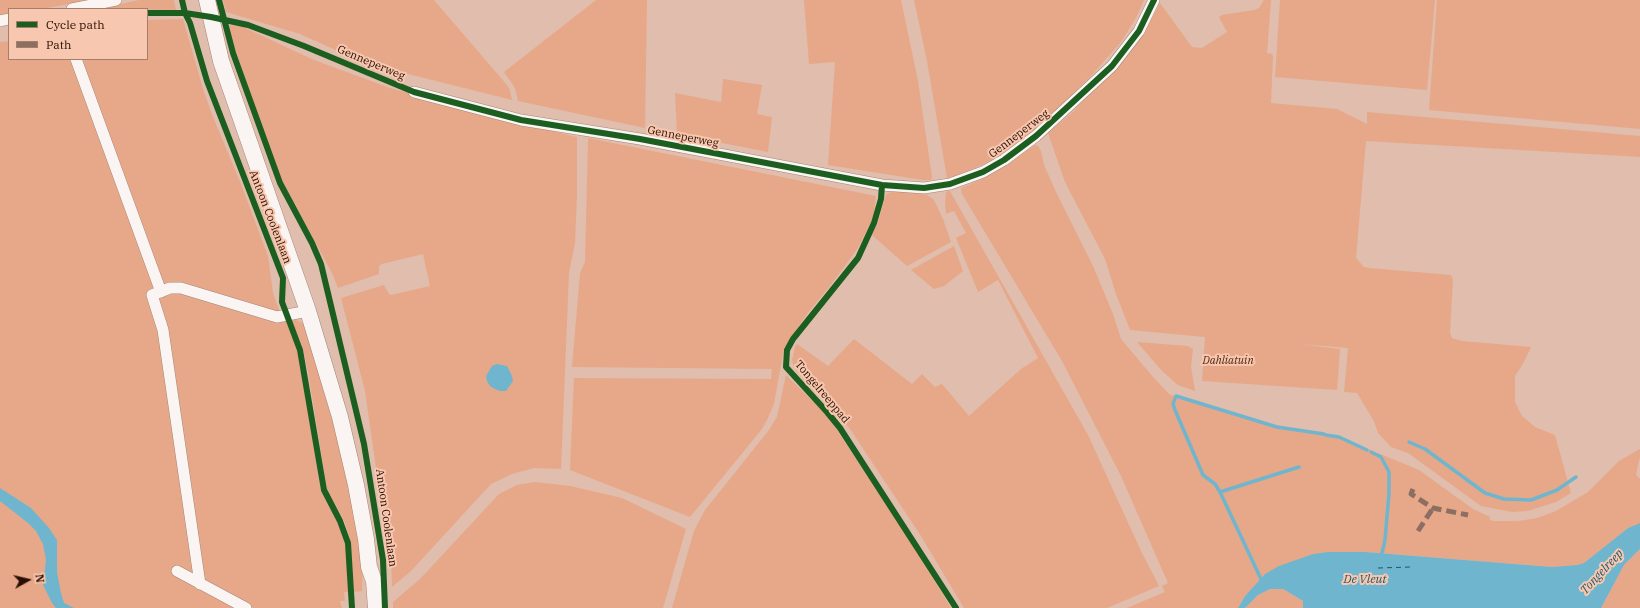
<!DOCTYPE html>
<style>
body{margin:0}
#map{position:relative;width:1640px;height:608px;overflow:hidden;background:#e0bdac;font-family:"IBM Plex Serif",serif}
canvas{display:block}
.legend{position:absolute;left:8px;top:8px;width:140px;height:52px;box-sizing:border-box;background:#f8c7af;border:1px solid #a67d69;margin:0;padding:5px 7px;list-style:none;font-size:12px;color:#2a0e01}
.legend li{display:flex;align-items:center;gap:8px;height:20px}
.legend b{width:20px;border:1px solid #a67d69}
.north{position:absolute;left:8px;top:560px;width:40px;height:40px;-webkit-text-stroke:3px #f8c7af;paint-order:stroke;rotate:82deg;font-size:11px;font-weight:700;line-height:16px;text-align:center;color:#2a0e01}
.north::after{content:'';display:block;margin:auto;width:14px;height:18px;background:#2a0e01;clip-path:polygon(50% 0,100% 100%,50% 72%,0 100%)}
</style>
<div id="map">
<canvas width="1640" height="608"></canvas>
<ul class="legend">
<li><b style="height:5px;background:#1b5e20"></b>Cycle path</li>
<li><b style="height:5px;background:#8d6e63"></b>Path</li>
</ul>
<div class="north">N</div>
</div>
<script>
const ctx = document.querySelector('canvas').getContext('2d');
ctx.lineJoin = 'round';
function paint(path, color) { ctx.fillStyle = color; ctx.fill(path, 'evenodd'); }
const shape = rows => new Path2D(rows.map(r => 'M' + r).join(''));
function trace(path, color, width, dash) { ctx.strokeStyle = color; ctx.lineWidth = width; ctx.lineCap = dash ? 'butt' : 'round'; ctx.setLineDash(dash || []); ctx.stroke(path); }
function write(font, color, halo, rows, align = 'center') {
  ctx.font = font + ' "IBM Plex Serif",serif'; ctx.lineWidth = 4; ctx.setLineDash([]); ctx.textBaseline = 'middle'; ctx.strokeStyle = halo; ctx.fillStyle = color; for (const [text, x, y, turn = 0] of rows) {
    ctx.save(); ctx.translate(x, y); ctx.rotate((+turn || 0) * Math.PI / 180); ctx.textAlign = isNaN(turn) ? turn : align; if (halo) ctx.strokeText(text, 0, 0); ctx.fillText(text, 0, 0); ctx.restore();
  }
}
paint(shape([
 [0,0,91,0,41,9,9,9,9,14,0,15],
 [139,0,174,0,176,10,99,9],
 [223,0,434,0,507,85,510,90,512,100,388,69,358,60,300,34,226,12],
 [596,0,647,0,645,128,518,101,515,88,504,72],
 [804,0,901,0,918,81,932,177,931,180,923,180,828,165,835,62,809,64],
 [914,0,1144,0,1136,18,1121,42,1091,76,1060,107,1031,133,1008,150,984,164,951,178,947,178,927,61],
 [1264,0,1271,0,1267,53,1272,54,1273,56,1271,103,1337,109,1367,124,1367,112,1640,136,1640,157,1366,141,1356,258,1364,267,1369,268,1451,275,1453,279,1450,333,1452,338,1462,341,1531,347,1524,362,1515,376,1515,402,1522,416,1535,427,1555,435,1571,493,1556,502,1528,511,1512,512,1481,506,1408,453,1391,447,1378,433,1374,421,1357,393,1344,392,1348,348,1299,344,1340,349,1337,390,1202,381,1205,337,1130,330,1116,294,1105,259,1065,182,1048,133,1074,111,1143,35,1160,3,1192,47,1202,48,1227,32,1219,17,1222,15,1254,10,1259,8],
 [1280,0,1435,0,1427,90,1275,77],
 [1437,0,1640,0,1640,129,1429,110],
 [183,19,204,92,213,117,241,184,268,256,273,293,283,321,286,321,296,345,310,419,319,480,322,493,344,535,346,548,348,592,344,592,345,601,340,601,342,608,0,608,0,42,9,41,9,59,147,59,147,20],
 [231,25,243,27,314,60,390,88,505,120,577,137,577,195,575,243,569,273,561,469,534,468,512,474,491,484,411,571,392,587,391,556,378,482,365,391,341,298,384,285,389,294,391,295,430,286,423,254,382,264,379,266,379,274,338,288,333,275,282,180,237,55,229,29,228,26],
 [723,79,762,85,757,114,772,117,768,152,677,134,675,93,721,102],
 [588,138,876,196,874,213,871,222,858,248,830,286,807,314,784,348,774,404,767,420,762,429,690,517,570,470,574,378,771,379,772,369,572,367,580,273,585,262],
 [1035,145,1038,146,1041,151,1044,165,1057,194,1093,266,1113,314,1121,339,1153,377,1169,394,1198,404,1277,427,1339,437,1419,470,1473,509,1490,517,1489,519,1493,521,1519,521,1537,518,1556,511,1588,492,1619,461,1640,449,1640,459,1639,460,1636,475,1640,479,1640,523,1628,528,1584,563,1577,565,1552,567,1365,552,1328,552,1313,554,1265,574,1245,596,1238,608,1127,608,1165,592,1162,586,1168,583,1121,476,1062,361,962,194,961,188,982,179],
 [922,191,934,200,943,219,951,242,907,266,872,235,877,225,886,195,891,192],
 [950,191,1088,435,1141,551,1159,586,1107,608,964,608,921,536,850,429,826,401,794,367,792,360,795,347,797,344,828,366,854,339,912,384,922,374,935,387,942,384,969,416,1021,369,1038,358,998,280,978,292,956,238,966,233,954,211,946,214,945,204,946,192],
 [954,246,963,271,944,286,934,289,911,270],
 [291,320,296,320,304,324,324,383,353,501,363,563,362,591,354,592,350,540,345,523,327,489,308,372,302,345],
 [1137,342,1188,346,1193,349,1191,367,1195,391,1178,385,1162,371],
 [786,375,827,415,906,535,951,608,672,608,694,531,705,510,769,430,777,417],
 [535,482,570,486,622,498,686,529,663,608,393,608,393,602,420,579,499,494,517,485],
 [1640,549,1640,608,1601,608,1624,565],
 [1270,589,1283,589,1303,601,1303,608,1245,608,1258,595]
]), '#e6a889');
paint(shape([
 [497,364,507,366,512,376,513,381,506,391,500,391,495,389,490,386,487,381,486,376,492,366],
 [0,488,31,508,49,528,57,540,57,572,61,593,64,603,74,608,56,608,52,603,43,585,46,560,43,544,36,531,28,523,0,501],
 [1640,523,1640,549,1624,565,1601,608,1303,608,1303,601,1283,589,1270,589,1258,595,1245,608,1238,608,1245,596,1265,574,1279,566,1313,554,1328,552,1365,552,1552,567,1577,565,1584,563,1628,528]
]), '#70b5ce');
trace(shape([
 [1326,435,1339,437,1367,450],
 [1409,442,1425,449,1485,493,1504,499,1531,500,1557,490,1576,477],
 [1371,452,1381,457,1389,472,1389,493,1385,540,1382,553],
 [1220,492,1299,467],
 [1261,579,1220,492,1215,484,1203,475,1175,410,1173,404,1176,396,1277,427,1324,434]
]), '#70b5ce', 3.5);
trace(shape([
 [1378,568,1411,567]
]), '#1c586f', 1, [5, 4]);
const street = shape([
 [72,9,116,0],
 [0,21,9,19],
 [76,59,161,292],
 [414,92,521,120,640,139,882,185,924,188,950,184,983,172,1004,160,1036,136,1112,66,1139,31,1154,0],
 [177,571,246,608],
 [200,584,163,330,152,295,170,288,181,288,277,317,308,311]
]);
const secondary = shape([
 [207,0,221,61,308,311,340,417,356,485,366,539,369,567,374,581,376,608]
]);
trace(street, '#a28576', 12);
trace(secondary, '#a28576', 17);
trace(street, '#faf5f3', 11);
trace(secondary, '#faf5f3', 16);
trace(shape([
 [1413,489,1411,494,1433,508,1468,515],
 [1418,531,1433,508]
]), '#8d6e63', 5, [10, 5]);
trace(shape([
 [182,0,185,13,190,23,207,81,283,278,282,302,300,350,324,490,340,521,348,543,352,608],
 [219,0,233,53,280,183,312,243,321,264,364,444,383,560,385,608],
 [147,13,185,13,211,17,248,25,304,46,414,92,521,120,640,139,882,185,924,188,950,184,983,172,1004,160,1036,136,1112,66,1139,31,1154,0],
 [882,185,881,199,874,223,858,258,793,339,787,350,786,367,827,412,840,428,956,608]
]), '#1b5e20', 6);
write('11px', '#2a0e01', '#f8c7af', [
 ["Genneperweg",371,63,23],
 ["Genneperweg",1019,134,-37],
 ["Genneperweg",683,137,11],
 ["Antoon Coolenlaan",270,217,69],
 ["Tongelreeppad",822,392,50],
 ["Antoon Coolenlaan",386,518,82]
]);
write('italic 11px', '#502710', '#f8c7af', [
 ["Dahliatuin",1228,361]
]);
write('italic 12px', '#1c586f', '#f8c7af', [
 ["Tongelreep",1602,572,-47],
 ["De Vleut",1365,580]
]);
</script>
